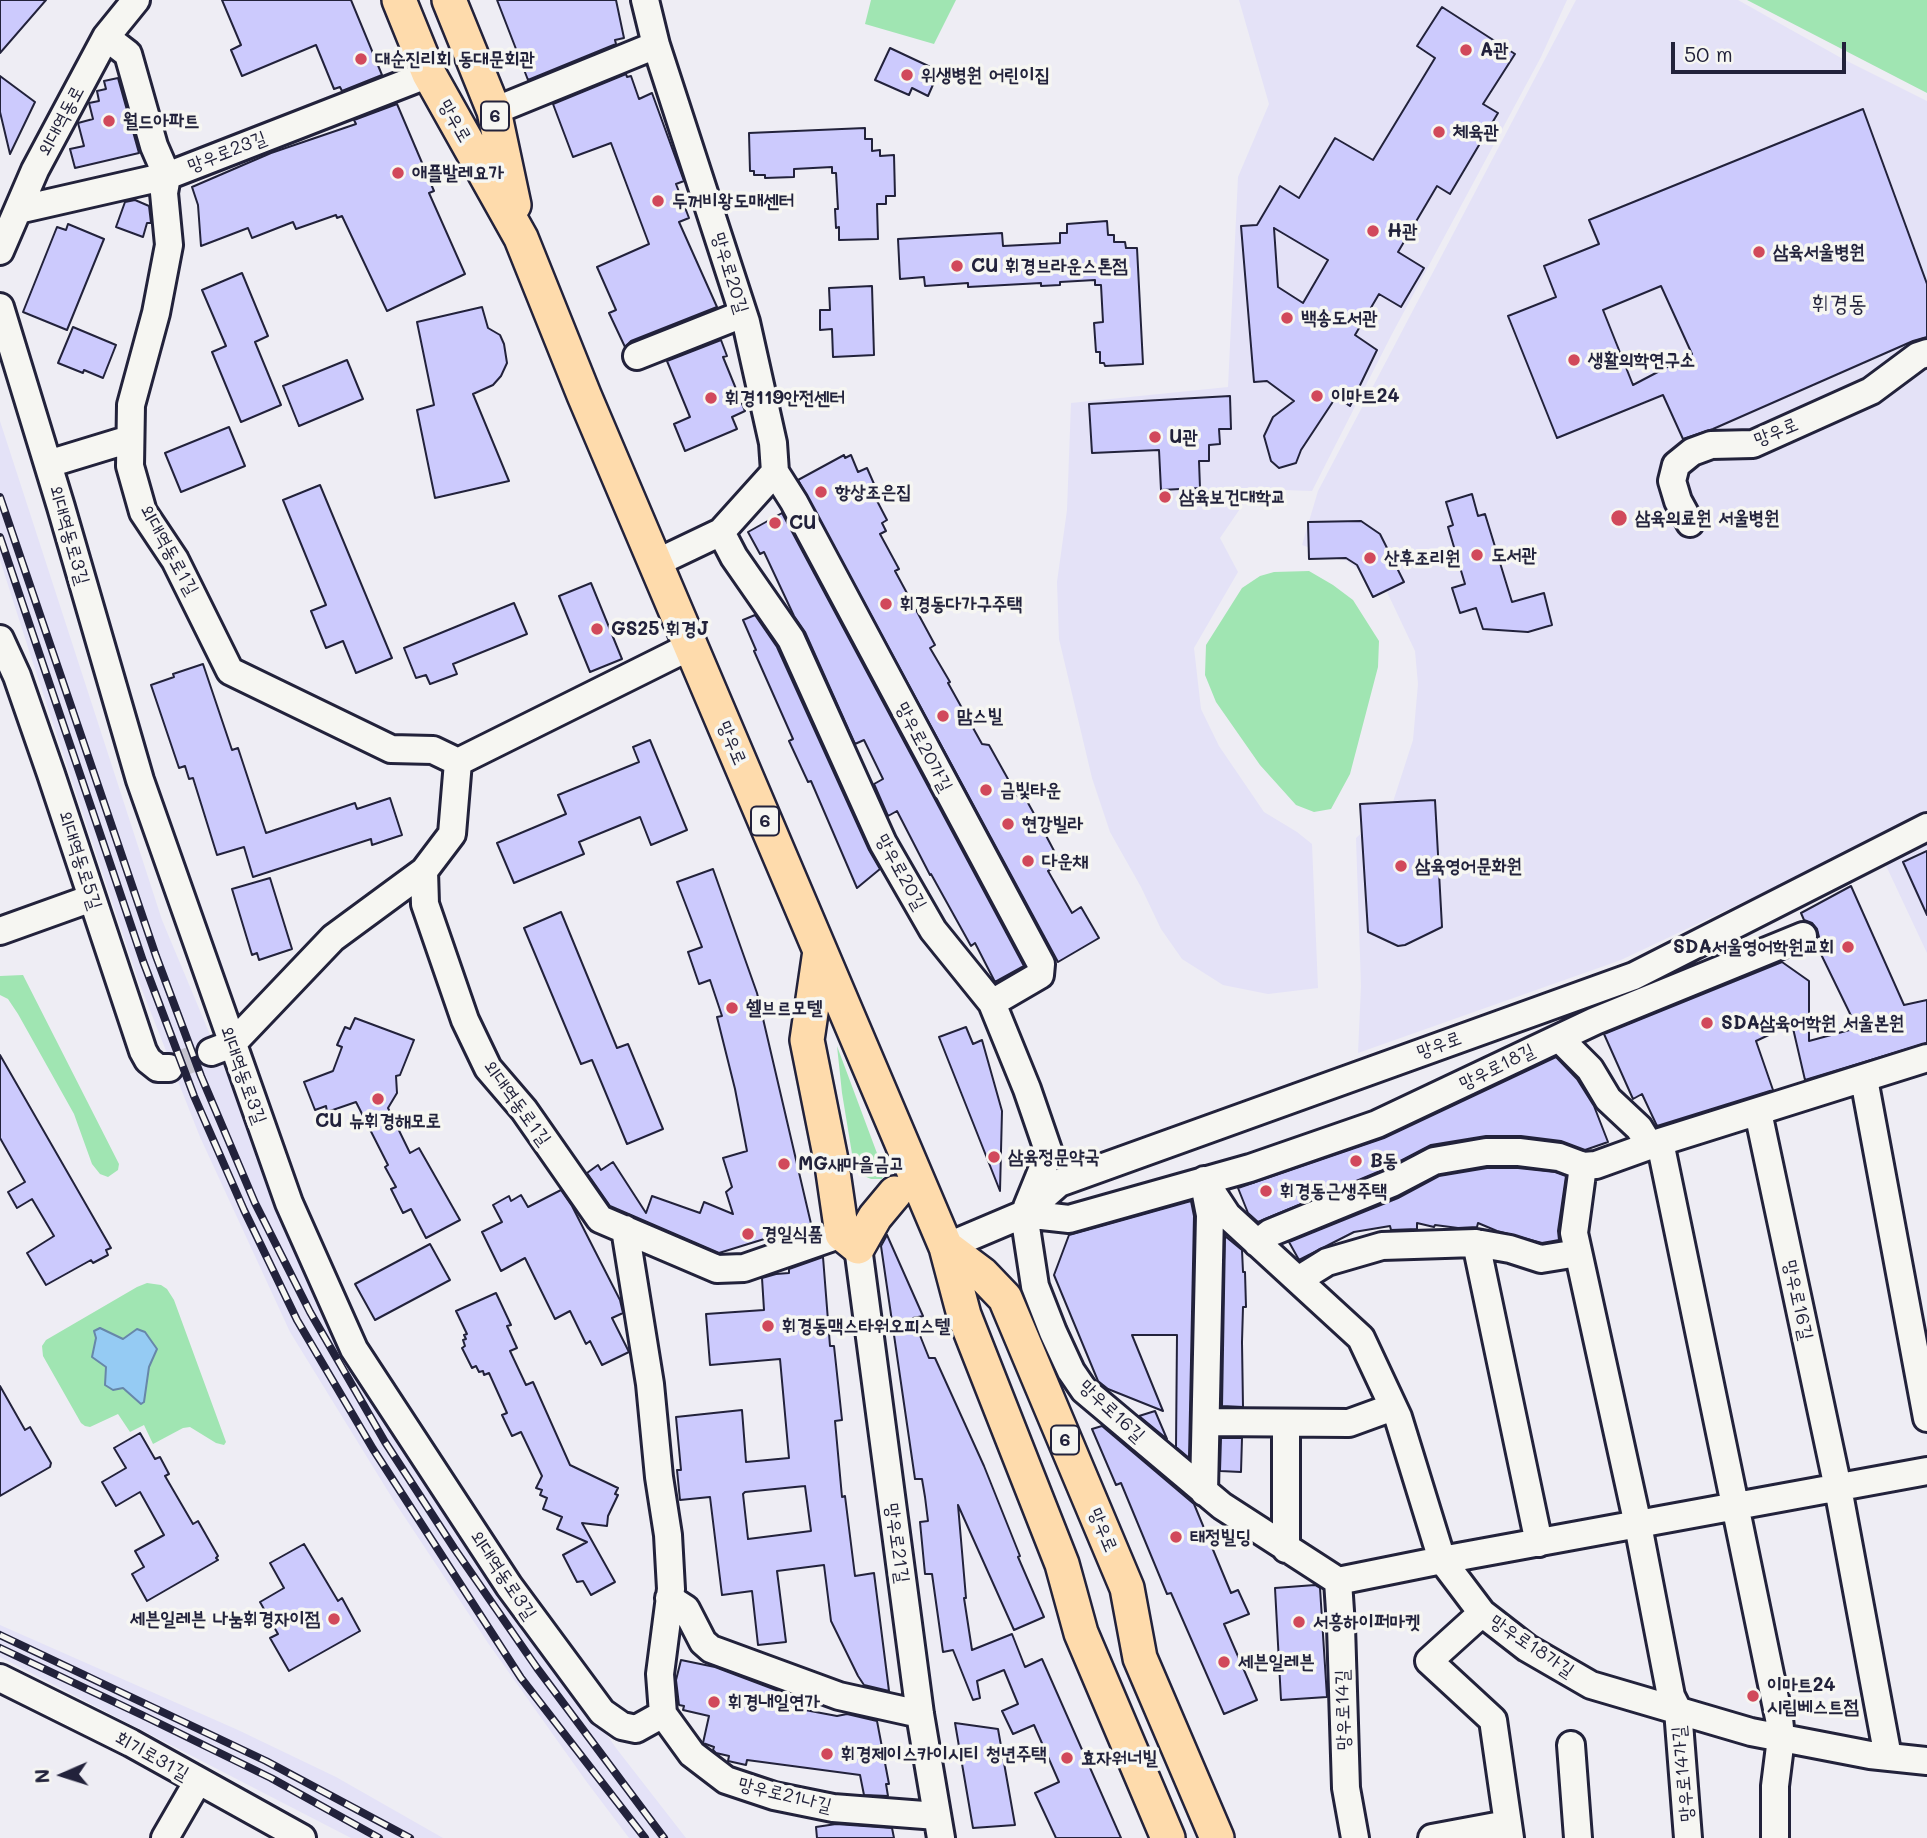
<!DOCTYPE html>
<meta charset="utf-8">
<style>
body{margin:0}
#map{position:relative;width:1927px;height:1838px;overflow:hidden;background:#eeedf4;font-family:Mali,sans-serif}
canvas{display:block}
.north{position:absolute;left:28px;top:1740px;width:70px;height:70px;-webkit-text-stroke:5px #f6f6f2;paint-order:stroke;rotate:267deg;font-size:19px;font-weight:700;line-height:28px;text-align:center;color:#22223b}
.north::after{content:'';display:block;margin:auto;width:24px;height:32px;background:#22223b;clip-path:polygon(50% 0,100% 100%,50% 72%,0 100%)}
.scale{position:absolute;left:1671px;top:42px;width:175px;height:32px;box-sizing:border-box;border:4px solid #22223b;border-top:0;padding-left:9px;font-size:21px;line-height:24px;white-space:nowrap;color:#22223b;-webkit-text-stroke:5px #f6f6f2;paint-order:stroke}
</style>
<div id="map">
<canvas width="1927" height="1838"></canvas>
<div class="north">N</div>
<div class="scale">50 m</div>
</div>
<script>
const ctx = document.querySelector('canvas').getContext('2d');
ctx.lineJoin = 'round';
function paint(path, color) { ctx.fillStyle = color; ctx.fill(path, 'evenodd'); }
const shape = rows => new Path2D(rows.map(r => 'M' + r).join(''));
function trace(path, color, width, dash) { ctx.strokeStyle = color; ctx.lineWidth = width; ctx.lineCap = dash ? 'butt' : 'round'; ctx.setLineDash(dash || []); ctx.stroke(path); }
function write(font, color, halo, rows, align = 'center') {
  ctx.font = font + ' Mali,"Poor Story",sans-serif'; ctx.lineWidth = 7; ctx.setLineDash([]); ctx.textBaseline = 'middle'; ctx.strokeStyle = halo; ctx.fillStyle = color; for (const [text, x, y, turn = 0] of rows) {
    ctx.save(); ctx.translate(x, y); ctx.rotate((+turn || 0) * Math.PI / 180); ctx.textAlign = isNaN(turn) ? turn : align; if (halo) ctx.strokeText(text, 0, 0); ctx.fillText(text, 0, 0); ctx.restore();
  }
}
paint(shape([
 [1239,0,1567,0,1541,57,1392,334,1312,491,1282,490,1244,503,1220,538,1238,572,1194,648,1201,709,1219,746,1264,812,1297,832,1312,844,1318,988,1268,994,1223,985,1182,959,1161,929,1141,887,1110,832,1092,778,1059,639,1057,582,1067,510,1071,403,1228,387,1238,177,1269,104],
 [1576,0,1738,0,1843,59,1927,101,1927,953,1874,840,1621,960,1358,1053,1361,986,1356,838,1392,805,1413,740,1418,684,1415,651,1387,592,1347,561,1302,545,1318,491],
 [0,421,162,920,314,1283,473,1541,616,1748,686,1838,629,1838,586,1781,488,1643,394,1501,290,1332,200,1137,138,980,32,660,0,560],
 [0,1625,238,1730,336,1777,443,1838,351,1838,0,1657]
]), '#e4e2f7');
paint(shape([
 [871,0,956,0,934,44,865,24],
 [1747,0,1927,0,1927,93],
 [1309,571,1333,585,1353,600,1379,641,1378,667,1350,774,1331,809,1314,812,1296,805,1260,765,1216,702,1205,675,1206,645,1242,588,1260,576,1274,572],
 [23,975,119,1164,118,1170,108,1177,100,1174,92,1164,74,1114,18,1014,8,999,0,995,0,976],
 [837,1046,884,1172,882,1179,871,1179,855,1172,842,1093],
 [147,1283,161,1285,167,1289,174,1300,226,1442,224,1445,216,1443,190,1427,183,1428,153,1444,144,1425,130,1432,118,1414,90,1427,85,1426,81,1423,43,1356,42,1346,46,1340,137,1287]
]), '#a0e5b2');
const water = shape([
 [100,1328,123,1339,137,1329,145,1332,157,1349,149,1367,144,1402,141,1404,123,1388,113,1390,105,1385,106,1367,92,1357,96,1338,94,1331,100,1328]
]);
paint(water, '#95cbf3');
trace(water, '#6787a9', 2);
const building = shape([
 [0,0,46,0,0,53,0,0],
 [222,0,351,0,382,75,342,91,340,87,334,89,316,45,242,76,231,50,241,45,222,0],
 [497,0,616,0,624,38,615,40,616,44,528,80,497,0],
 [1442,7,1515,54,1483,104,1498,113,1450,194,1437,186,1398,252,1424,268,1401,307,1379,294,1355,335,1377,350,1350,406,1336,397,1301,450,1296,463,1279,468,1271,461,1264,436,1273,417,1294,401,1267,381,1254,382,1241,226,1257,225,1280,186,1299,198,1335,138,1373,160,1435,58,1417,46,1442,7],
 [1274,228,1328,260,1303,303,1278,287,1274,228],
 [890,48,939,71,928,96,912,88,909,95,875,80,890,48],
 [626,74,627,77,631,76,639,99,652,93,684,181,676,184,689,218,679,222,717,307,631,341,625,347,609,313,616,310,597,267,649,244,611,143,573,157,553,104,626,74],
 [0,76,35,102,10,154,0,112,0,76],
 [118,78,139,153,75,168,70,149,84,146,78,123,93,119,89,103,99,101,97,91,106,89,104,81,118,78],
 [397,104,434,191,429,193,465,274,387,311,342,216,337,218,336,215,296,229,293,222,252,238,248,228,201,246,198,205,192,187,271,153,356,124,354,120,397,104],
 [1863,109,1927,284,1927,337,1913,341,1713,429,1683,439,1663,395,1557,438,1508,316,1556,297,1544,266,1599,244,1589,220,1863,109],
 [1661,286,1692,354,1633,385,1603,310,1661,286],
 [865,128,865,139,872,139,872,151,880,150,880,156,894,155,895,196,886,196,886,204,877,204,878,239,839,240,839,227,836,228,835,209,838,209,836,173,832,173,832,167,794,169,794,177,765,178,765,175,754,175,754,171,750,171,749,133,865,128],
 [135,200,149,206,151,223,147,223,143,237,116,227,125,202,135,200],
 [1107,221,1108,235,1114,235,1114,242,1125,242,1126,248,1137,248,1143,364,1105,366,1104,363,1100,363,1100,352,1096,352,1094,323,1103,322,1101,285,1095,285,1095,280,1060,282,1060,285,1041,286,1041,283,968,287,968,283,925,286,924,277,900,279,898,239,1002,233,1003,246,1060,243,1060,233,1067,233,1067,224,1107,221],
 [68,224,104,239,67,330,23,312,57,227,66,230,68,224],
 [242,273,268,336,255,342,281,405,241,422,212,352,226,346,202,290,242,273],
 [872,286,874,355,833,357,832,329,820,330,820,310,830,310,829,288,872,286],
 [482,307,488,328,500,335,504,344,507,363,501,376,493,385,473,394,509,481,435,498,417,410,434,405,417,322,482,307],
 [73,327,116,345,103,378,84,370,83,373,58,363,73,327],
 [721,340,727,356,723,357,745,411,732,417,737,429,685,451,674,424,690,417,667,361,721,340],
 [347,360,363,399,299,426,283,386,347,360],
 [1230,396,1231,429,1219,429,1220,444,1209,445,1209,461,1199,461,1200,488,1161,490,1159,450,1092,453,1089,404,1230,396],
 [229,427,245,466,181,492,165,453,229,427],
 [844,455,845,458,851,455,858,472,867,468,878,493,874,495,887,520,882,523,886,531,880,534,899,569,895,571,935,645,930,648,950,682,948,683,982,744,989,745,1018,797,1023,794,1042,828,1061,864,1048,871,1072,913,1081,907,1099,938,1058,962,798,480,844,455],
 [320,485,392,658,356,673,343,641,326,648,311,611,326,605,283,500,320,485],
 [1472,494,1478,516,1485,514,1512,602,1544,593,1552,625,1528,632,1483,629,1476,608,1460,613,1452,588,1465,584,1448,527,1453,525,1446,502,1472,494],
 [782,513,1024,966,995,982,975,943,971,946,931,874,930,875,897,811,888,816,874,784,883,779,864,740,855,744,805,632,794,616,764,552,760,554,748,532,782,513],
 [1361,521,1380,534,1404,582,1373,597,1357,565,1346,558,1309,559,1308,522,1361,521],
 [591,583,622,659,590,672,559,596,591,583],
 [514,603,527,634,453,664,457,674,430,684,426,675,416,678,404,648,514,603],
 [755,615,777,647,869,850,880,869,857,888,811,781,808,782,789,741,793,739,754,651,756,650,743,620,755,615],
 [203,664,232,750,238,748,266,833,355,803,357,809,390,798,402,835,372,845,371,839,253,877,244,847,217,855,193,778,189,779,185,766,179,768,151,685,174,677,173,674,203,664],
 [650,740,687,830,651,845,640,817,579,842,584,854,514,883,497,843,566,814,558,795,639,762,633,747,650,740],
 [1435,800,1442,927,1405,945,1398,946,1368,932,1360,804,1435,800],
 [1927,851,1927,915,1903,862,1927,851],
 [713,869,757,993,812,1228,787,1236,787,1232,719,1253,610,1206,587,1173,598,1165,601,1170,613,1162,646,1213,652,1196,700,1213,704,1202,733,1214,726,1192,732,1187,723,1158,747,1151,735,1089,717,1017,722,1016,710,980,699,984,688,952,702,947,677,882,713,869],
 [270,878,292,949,259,960,257,953,252,955,232,889,270,878],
 [1851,886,1904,1005,1927,1000,1927,1043,1805,1080,1792,1024,1756,1041,1773,1090,1657,1126,1642,1094,1633,1099,1604,1034,1782,962,1809,981,1809,1041,1857,1028,1816,944,1819,937,1817,929,1812,923,1804,920,1801,913,1851,886],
 [561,912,617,1048,628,1044,663,1129,627,1144,592,1060,581,1064,524,928,561,912],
 [355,1018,414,1040,400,1075,396,1076,397,1093,388,1108,410,1153,419,1148,460,1220,426,1238,411,1209,403,1213,391,1189,396,1187,385,1167,388,1165,356,1102,327,1112,326,1106,315,1110,304,1082,333,1071,342,1047,337,1045,345,1027,350,1029,355,1018],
 [966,1027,973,1044,982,1040,1002,1111,1000,1191,939,1037,966,1027],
 [0,1055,111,1248,106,1250,108,1255,93,1263,91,1260,46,1285,27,1253,54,1236,32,1199,17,1208,8,1192,25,1182,0,1138,0,1055],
 [1556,1057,1577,1079,1594,1106,1608,1142,1585,1150,1561,1141,1521,1136,1486,1136,1431,1145,1385,1169,1258,1222,1248,1213,1238,1188,1384,1138,1556,1057],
 [1487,1168,1518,1168,1555,1172,1566,1176,1558,1231,1559,1240,1542,1243,1497,1231,1478,1223,1477,1227,1458,1228,1435,1225,1434,1227,1417,1223,1417,1229,1391,1230,1390,1226,1354,1232,1299,1260,1289,1242,1398,1198,1439,1176,1487,1168],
 [561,1190,572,1206,620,1300,623,1313,612,1318,629,1352,602,1365,590,1341,586,1344,570,1311,555,1319,525,1258,501,1271,482,1232,502,1222,493,1205,509,1196,511,1201,521,1195,528,1207,561,1190],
 [1191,1201,1194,1216,1189,1458,1176,1447,1177,1335,1132,1335,1163,1411,1108,1389,1098,1381,1054,1275,1069,1235,1191,1201],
 [887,1235,923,1316,913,1318,929,1358,935,1358,984,1466,1020,1556,1018,1557,1044,1617,1014,1630,958,1505,966,1598,964,1598,972,1650,1012,1634,1025,1667,1042,1659,1121,1838,1056,1838,1035,1793,1059,1782,1034,1725,1013,1734,1002,1711,1018,1704,1004,1670,977,1681,980,1698,973,1700,953,1650,943,1652,932,1574,925,1574,920,1522,928,1521,925,1497,922,1479,915,1479,881,1246,887,1235],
 [1225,1236,1242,1250,1243,1272,1245,1272,1246,1307,1243,1307,1242,1342,1243,1407,1222,1406,1225,1236],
 [430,1244,450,1280,375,1320,355,1284,430,1244],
 [823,1257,830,1346,834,1346,842,1420,835,1421,842,1497,845,1496,855,1576,874,1573,889,1691,864,1685,858,1676,831,1621,824,1565,777,1571,786,1642,758,1645,752,1591,722,1595,710,1497,680,1500,677,1470,681,1470,676,1417,742,1410,746,1462,789,1458,780,1359,710,1365,706,1314,764,1310,762,1278,776,1274,789,1273,789,1269,823,1257],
 [805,1486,811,1531,748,1539,743,1494,745,1492,805,1486],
 [496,1293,511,1325,507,1326,517,1348,510,1351,526,1385,533,1382,570,1465,618,1488,615,1494,618,1495,608,1516,607,1526,582,1523,615,1582,591,1595,583,1581,577,1582,563,1555,587,1542,557,1529,562,1517,543,1509,547,1498,540,1495,542,1490,536,1488,542,1476,521,1432,512,1436,502,1415,507,1413,489,1373,484,1375,483,1371,479,1372,476,1366,472,1368,462,1348,465,1346,463,1340,466,1339,464,1335,467,1334,456,1311,496,1293],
 [0,1386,25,1430,30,1427,51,1463,50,1467,0,1496,0,1386],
 [1155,1411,1167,1439,1139,1416,1155,1411],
 [1102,1426,1194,1504,1231,1593,1238,1590,1249,1614,1224,1624,1257,1700,1224,1714,1171,1593,1167,1594,1121,1483,1116,1485,1092,1429,1102,1426],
 [140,1433,155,1459,160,1457,169,1474,165,1476,193,1524,198,1521,218,1556,216,1558,218,1560,147,1601,132,1574,144,1567,135,1551,164,1535,140,1492,116,1506,102,1482,126,1468,114,1448,140,1433],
 [1221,1438,1242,1438,1241,1472,1220,1471,1221,1438],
 [304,1544,338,1601,342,1598,360,1631,289,1671,270,1638,278,1634,260,1602,284,1588,270,1563,304,1544],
 [1315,1585,1320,1588,1327,1697,1281,1700,1275,1588,1315,1585],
 [681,1660,715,1667,792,1696,789,1707,837,1716,847,1714,877,1721,889,1784,886,1784,888,1796,864,1795,860,1775,747,1760,746,1765,728,1761,729,1756,716,1753,713,1750,714,1747,703,1743,709,1716,683,1710,684,1706,679,1705,676,1680,681,1660],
 [955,1723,998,1729,1015,1825,973,1828,955,1723],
 [836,1824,892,1828,894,1838,817,1838,816,1827,836,1824]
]);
paint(building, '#cccafd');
trace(building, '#22223b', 2);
trace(shape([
 [169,1068,211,1052]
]), '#c5c4cf', 26, [26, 13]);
const minor = shape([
 [645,0,656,45,746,322,773,443,775,472,721,532,656,563],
 [106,37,128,54,154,146,167,176,164,193,169,245,156,313,131,405,130,466,143,512,175,560,230,671,391,749,433,750,458,762],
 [494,111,656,45],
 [18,210,167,176,429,74],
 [0,251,35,170,106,37,136,0],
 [0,307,61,507,140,780,289,1203,354,1349,509,1586,602,1712,622,1726,636,1729,663,1714],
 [637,356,743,314],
 [48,464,130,439],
 [775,472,794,502,1041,964,1040,975,992,1003],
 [1690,523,1678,501,1672,481,1676,465,1692,452,1711,445,1753,444,1871,391,1918,356,1927,353],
 [721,532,734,557,791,639,883,843,933,930,992,1003,1027,1089,1049,1153,1027,1207],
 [0,639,17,676,51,774,143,1051,148,1060,158,1068,169,1068],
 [458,762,691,646],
 [424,871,425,904,465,1020,488,1068,524,1110,600,1219,717,1269,744,1268,842,1234],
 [0,931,92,898],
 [1559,1038,1590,1069,1608,1099,1639,1128,1650,1146],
 [211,1052,232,1044,333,938,424,871,452,834,458,762],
 [1864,1079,1927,1418],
 [1758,1112,1838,1488,1888,1757],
 [1660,1142,1779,1718,1781,1738,1775,1786,1775,1838],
 [1583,1166,1574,1233,1638,1525,1671,1696,1678,1710,1688,1838],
 [1204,1180,1227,1215,1361,1338,1398,1417,1442,1560,1482,1613,1527,1648,1591,1685,1751,1732,1870,1755,1927,1761],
 [1024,1214,1035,1286,1053,1332,1071,1371,1084,1390,1222,1506,1338,1581,1442,1560,1927,1471],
 [1024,1214,1069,1219,1250,1168,1377,1124,1595,1021,1803,936],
 [625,1229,650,1384,659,1477,668,1535,671,1589,660,1674,663,1714,692,1754,726,1780,774,1796,833,1808,937,1816],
 [1257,1243,1270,1233,1392,1183,1434,1161,1486,1152,1519,1152,1559,1157,1583,1166,1596,1165,1660,1142,1927,1058],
 [1476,1243,1539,1543],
 [858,1247,920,1714,941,1838],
 [946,1247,1024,1214,1059,1183,1634,976,1927,827],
 [1298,1280,1327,1262,1382,1246,1476,1243,1510,1249,1541,1259,1578,1253],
 [1206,1422,1349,1423,1393,1407],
 [1204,1492,1210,1215,1205,1189],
 [1286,1549,1286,1423],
 [1338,1581,1341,1626,1346,1788,1355,1838],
 [669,1598,686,1609,703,1642,711,1649,839,1696,920,1714],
 [1482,1613,1429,1661,1493,1720,1510,1838],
 [0,1678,131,1743,302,1838],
 [1571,1745,1578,1838],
 [165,1838,198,1781],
 [1432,1838,1507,1824]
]);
const major = shape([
 [399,0,429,74,521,238,584,395,946,1247,964,1315,1062,1564,1081,1633,1168,1838],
 [449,0,494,111,514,205],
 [820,951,807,1040,832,1165,842,1234,858,1247,875,1217,895,1193],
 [946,1247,982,1274,1005,1298,1127,1588,1140,1658,1217,1838]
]);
trace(minor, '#22223b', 32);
trace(major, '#22223b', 38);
trace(minor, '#f6f6f2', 26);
trace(major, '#fedbac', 33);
const rail = shape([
 [0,497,156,956,201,1076,255,1203,310,1312,385,1442,454,1548,537,1668,664,1838],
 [0,537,143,961,194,1096,244,1210,297,1320,373,1449,521,1678,645,1838],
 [0,1635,266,1761,410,1838],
 [0,1648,142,1715,271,1778,379,1838]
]);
trace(rail, '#22223b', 8);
trace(rail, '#f6f6f2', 5, [16]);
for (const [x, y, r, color] of [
 [1466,50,7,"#d1495b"],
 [361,59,7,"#d1495b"],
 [907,75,7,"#d1495b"],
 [109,121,7,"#d1495b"],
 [1439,132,7,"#d1495b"],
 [398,173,7,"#d1495b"],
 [658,201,7,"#d1495b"],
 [1373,231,7,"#d1495b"],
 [1759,252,7,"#d1495b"],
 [957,266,7,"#d1495b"],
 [1287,318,7,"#d1495b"],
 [1574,360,7,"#d1495b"],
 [1317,396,7,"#d1495b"],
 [711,398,7,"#d1495b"],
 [1155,437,7,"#d1495b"],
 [821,492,7,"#d1495b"],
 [1165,497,7,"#d1495b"],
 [1619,518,9,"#d1495b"],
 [775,523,7,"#d1495b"],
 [1477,555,7,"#d1495b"],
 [1370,558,7,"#d1495b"],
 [886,604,7,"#d1495b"],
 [597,629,7,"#d1495b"],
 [943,716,7,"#d1495b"],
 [986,790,7,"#d1495b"],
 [1008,824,7,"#d1495b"],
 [1028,861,7,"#d1495b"],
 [1401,866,7,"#d1495b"],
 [1848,947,7,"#d1495b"],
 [732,1008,7,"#d1495b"],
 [1707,1023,7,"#d1495b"],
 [378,1099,7,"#d1495b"],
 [994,1157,7,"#d1495b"],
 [1356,1161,7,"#d1495b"],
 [784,1164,7,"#d1495b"],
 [1266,1191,7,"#d1495b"],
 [748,1234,7,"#d1495b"],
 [768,1326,7,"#d1495b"],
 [1176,1537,7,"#d1495b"],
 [334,1619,7,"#d1495b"],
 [1299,1622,7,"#d1495b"],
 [1224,1662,7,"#d1495b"],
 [1753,1696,7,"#d1495b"],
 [714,1702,7,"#d1495b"],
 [827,1754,7,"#d1495b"],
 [1067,1758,7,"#d1495b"]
]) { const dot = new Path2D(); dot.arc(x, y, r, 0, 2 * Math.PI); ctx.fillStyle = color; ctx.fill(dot); trace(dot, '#f6f6f2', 2.5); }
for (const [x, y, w] of [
 [495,116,28],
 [765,821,28],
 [1065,1440,28]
]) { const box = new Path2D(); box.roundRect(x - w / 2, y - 14.5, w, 29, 5); ctx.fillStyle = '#f6f6f2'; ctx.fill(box); trace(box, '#22223b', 2); }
write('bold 18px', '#22223b', null, [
 ["6",495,116],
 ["6",765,821],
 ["6",1065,1440]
]);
write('bold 19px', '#22223b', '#f6f6f2', [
 ["A관",1480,50],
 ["대순진리회 동대문회관",375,59],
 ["위생병원 어린이집",921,75],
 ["월드아파트",123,121],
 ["체육관",1453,132],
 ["애플발레요가",412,173],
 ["두꺼비왕도매센터",672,201],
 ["H관",1387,231],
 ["삼육서울병원",1773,252],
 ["CU 휘경브라운스톤점",971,266],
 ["백송도서관",1301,318],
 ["생활의학연구소",1588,360],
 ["이마트24",1331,396],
 ["휘경119안전센터",725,398],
 ["U관",1169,437],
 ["항상조은집",835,492],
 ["삼육보건대학교",1179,497],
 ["삼육의료원 서울병원",1635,518],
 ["CU",789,523],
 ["도서관",1491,555],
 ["산후조리원",1384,558],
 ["휘경동다가구주택",900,604],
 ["GS25 휘경J",611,629],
 ["맘스빌",957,716],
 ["금빛타운",1000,790],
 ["현강빌라",1022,824],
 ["다운채",1042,861],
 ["삼육영어문화원",1415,866],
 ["SDA서울영어학원교회",1834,947,"right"],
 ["쉘브르모텔",746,1008],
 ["SDA삼육어학원 서울본원",1721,1023],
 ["CU 뉴휘경해모로",378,1121,"center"],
 ["삼육정문약국",1008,1157],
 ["B동",1370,1161],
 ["MG새마을금고",798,1164],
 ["휘경동근생주택",1280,1191],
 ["경일식품",762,1234],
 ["휘경동맥스타워오피스텔",782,1326],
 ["태정빌딩",1190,1537],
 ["세븐일레븐 나눔휘경자이점",320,1619,"right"],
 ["서흥하이퍼마켓",1313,1622],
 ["세븐일레븐",1238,1662],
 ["이마트24",1767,1685],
 ["시립베스트점",1767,1707],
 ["휘경내일연가",728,1702],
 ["휘경제이스카이시티 청년주택",841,1754],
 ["효자워너빌",1081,1758]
], 'left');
write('19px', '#22223b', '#f6f6f2', [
 ["외대역동로",61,121,-62],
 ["망우로",455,121,60],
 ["망우로23길",227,152,-21],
 ["망우로20길",730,273,73],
 ["망우로",1776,432,-22],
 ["외대역동로3길",69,535,74],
 ["외대역동로1길",169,550,61],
 ["망우로",732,743,67],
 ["망우로20가길",924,747,62],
 ["외대역동로5길",80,860,72],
 ["망우로20길",901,872,61],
 ["망우로",1439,1045,-20],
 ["망우로18길",1497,1067,-26],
 ["외대역동로3길",243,1075,70],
 ["외대역동로1길",517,1103,54],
 ["망우로16길",1798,1300,78],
 ["망우로16길",1112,1411,43],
 ["망우로",1103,1530,67],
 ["망우로21길",897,1543,82],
 ["외대역동로3길",503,1575,56],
 ["망우로18가길",1532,1646,34],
 ["망우로14길",1343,1710,-91],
 ["회기로31길",152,1756,29],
 ["망우로14가길",1683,1774,-95],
 ["망우로21나길",785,1795,14]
]);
write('23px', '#22223b', '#f6f6f2', [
 ["휘경동",1839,304]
]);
</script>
